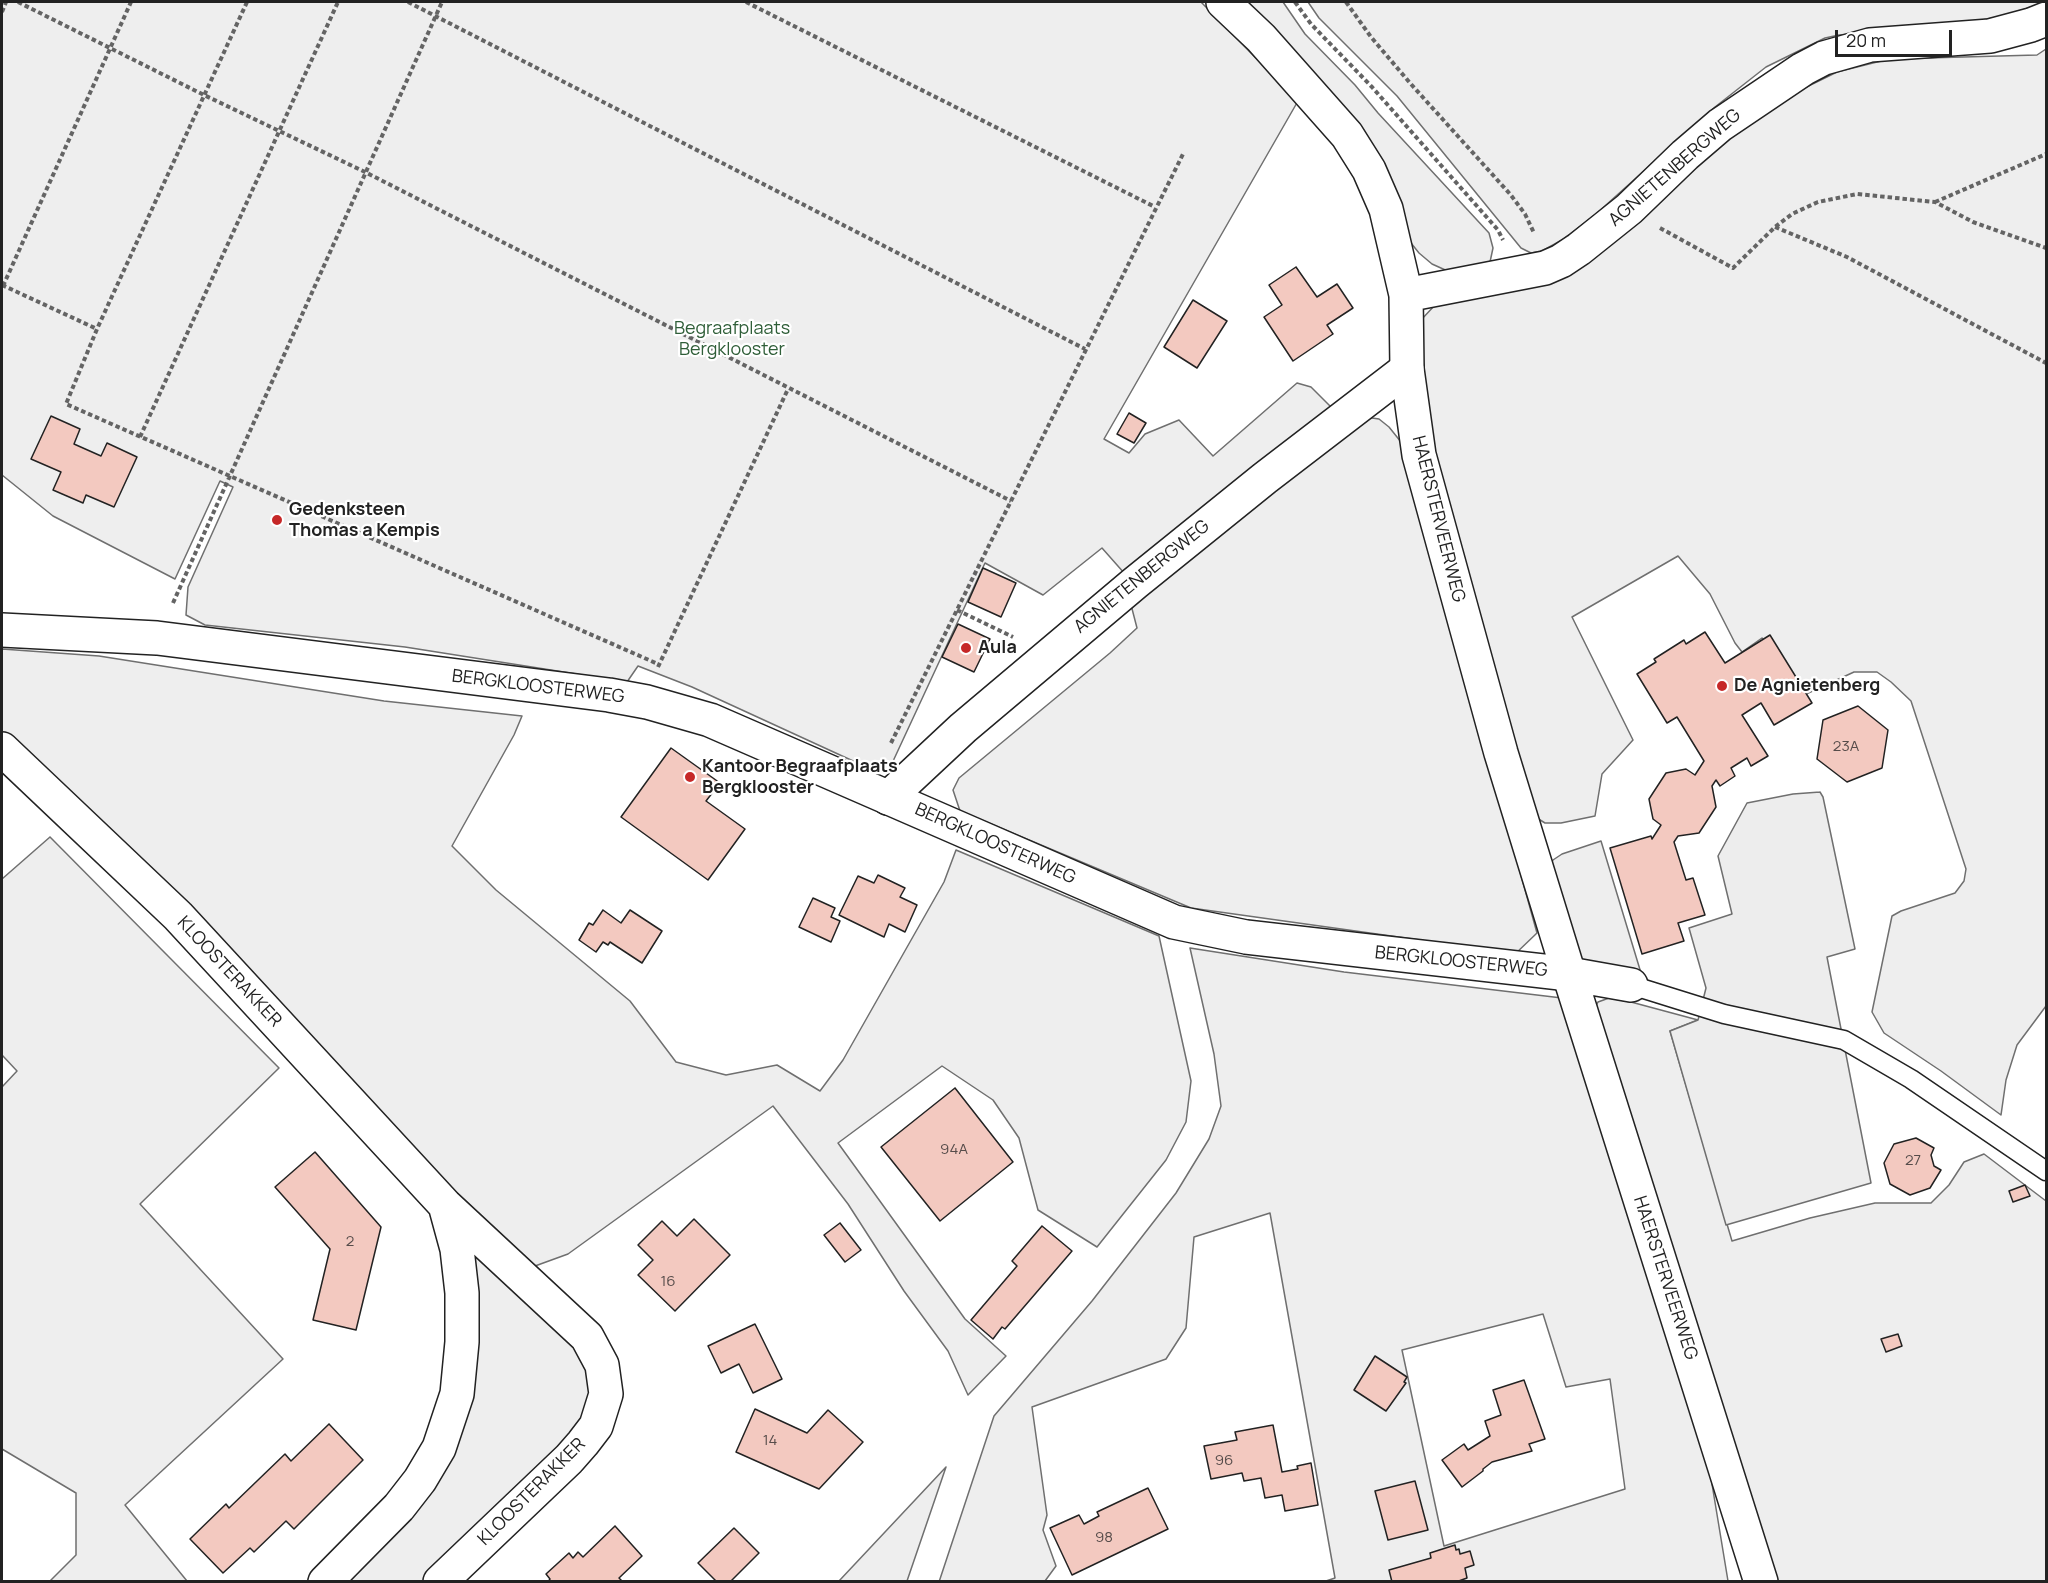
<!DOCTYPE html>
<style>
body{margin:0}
#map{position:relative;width:2048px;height:1583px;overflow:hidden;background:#fff;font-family:Manrope,sans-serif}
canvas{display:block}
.frame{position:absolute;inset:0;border:3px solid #222;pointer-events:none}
.scale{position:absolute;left:1835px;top:30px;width:117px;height:27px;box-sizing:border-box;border:3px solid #222;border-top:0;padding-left:8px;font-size:18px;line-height:21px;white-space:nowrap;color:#222;-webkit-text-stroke:4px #fff;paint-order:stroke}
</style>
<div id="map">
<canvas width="2048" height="1583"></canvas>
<div class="frame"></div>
<div class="scale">20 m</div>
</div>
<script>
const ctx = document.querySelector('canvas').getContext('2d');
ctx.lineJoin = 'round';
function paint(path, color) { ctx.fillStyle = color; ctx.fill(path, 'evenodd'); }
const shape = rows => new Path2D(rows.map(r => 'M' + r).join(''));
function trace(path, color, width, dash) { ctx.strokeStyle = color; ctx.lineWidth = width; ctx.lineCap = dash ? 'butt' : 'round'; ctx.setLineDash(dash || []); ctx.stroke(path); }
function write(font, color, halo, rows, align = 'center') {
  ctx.font = font + ' Manrope,sans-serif'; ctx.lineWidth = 4.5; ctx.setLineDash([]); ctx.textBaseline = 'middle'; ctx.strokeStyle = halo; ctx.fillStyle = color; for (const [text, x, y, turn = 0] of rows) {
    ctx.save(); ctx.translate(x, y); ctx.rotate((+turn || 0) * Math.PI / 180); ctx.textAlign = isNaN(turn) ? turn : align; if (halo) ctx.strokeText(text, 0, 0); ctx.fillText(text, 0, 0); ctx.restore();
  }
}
const green = shape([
 [2,2,1201,2,1298,101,1104,439,1129,453,1145,434,1179,420,1213,456,1297,383,1311,387,1332,408,1125,574,1102,548,1043,595,985,563,888,772,864,766,692,687,638,666,627,682,405,647,205,625,186,615,188,587,233,487,220,481,175,579,53,516,2,475,2,2],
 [1242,2,1283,2,1305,34,1355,85,1378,113,1489,233,1493,248,1490,262,1452,273,1432,264,1419,253,1403,233,1242,2],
 [1308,2,2046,2,2004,16,1954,25,1839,35,1825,38,1766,67,1715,107,1596,214,1562,240,1542,251,1531,253,1521,248,1397,96,1319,18,1308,2],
 [2046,49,2046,1006,2017,1045,2006,1080,2001,1115,1941,1071,1884,1033,1872,1012,1892,916,1901,911,1955,893,1964,881,1966,869,1911,701,1891,682,1877,672,1854,672,1804,695,1762,638,1742,652,1735,643,1710,594,1678,556,1572,617,1633,740,1602,774,1595,816,1561,823,1545,823,1532,815,1448,512,1422,390,1421,320,1435,305,1550,281,1680,175,1784,98,1837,72,1889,59,2037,55,2046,49],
 [1365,417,1379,419,1389,427,1401,442,1537,933,1513,956,1420,940,1191,908,960,811,953,790,959,778,1110,653,1137,628,1130,601,1365,417],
 [2,649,99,656,384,701,522,716,514,735,452,846,496,890,630,1001,676,1062,726,1075,777,1065,820,1091,843,1060,944,882,956,850,1159,936,1191,1081,1186,1122,1166,1160,1097,1247,1038,1210,1019,1138,993,1100,942,1066,838,1143,965,1319,1006,1356,968,1395,948,1351,904,1291,848,1204,773,1106,568,1254,535,1266,441,1178,2,732,2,649],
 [50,837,279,1068,140,1204,283,1359,125,1505,187,1581,50,1581,76,1555,76,1493,2,1449,2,1087,17,1071,2,1055,2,879,50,837],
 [1601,841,1641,973,1578,960,1548,870,1553,860,1562,854,1601,841],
 [1190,948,1344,972,1562,998,1710,1472,1728,1581,1326,1581,1335,1578,1270,1213,1194,1237,1186,1328,1166,1359,1032,1407,1047,1515,1043,1530,1056,1566,1045,1581,939,1582,994,1416,1092,1301,1176,1193,1209,1139,1221,1106,1214,1054,1190,948],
 [1543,1314,1566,1387,1610,1379,1625,1489,1444,1546,1402,1350,1543,1314],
 [1609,998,1631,1002,1698,1020,1670,1031,1732,1241,1810,1218,1875,1203,1931,1203,1949,1185,1964,1162,1984,1154,2046,1201,2046,1581,1774,1581,1592,1012,1598,1002,1609,998],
 [474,1254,563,1327,593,1382,578,1435,425,1581,341,1582,427,1490,474,1254],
 [946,1467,907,1581,839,1581,946,1467]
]);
paint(green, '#eee');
trace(green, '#6f6f6f', 1.5);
const parking = shape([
 [1820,792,1823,797,1855,949,1827,957,1871,1183,1726,1225,1670,1031,1698,1020,1706,988,1689,928,1732,914,1718,856,1747,803,1793,794,1820,792]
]);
paint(parking, '#ededed');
trace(parking, '#6f6f6f', 1.5);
const building = shape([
 [1296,267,1317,297,1337,284,1353,308,1327,325,1333,334,1293,361,1264,317,1282,305,1269,285,1296,267],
 [1193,300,1227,321,1197,368,1164,347,1193,300],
 [1129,413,1146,423,1134,443,1117,434,1129,413],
 [51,416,80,429,74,444,101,456,107,443,137,457,114,507,86,495,83,503,53,490,61,472,31,459,51,416],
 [983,568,1016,583,1001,617,968,602,983,568],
 [958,624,990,639,974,672,942,657,958,624],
 [1705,632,1725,663,1770,635,1812,703,1774,725,1761,703,1742,715,1768,756,1751,766,1747,758,1731,768,1735,776,1720,786,1716,780,1712,786,1716,807,1699,833,1678,836,1674,842,1686,880,1693,878,1705,915,1678,923,1684,941,1642,954,1610,848,1651,836,1652,839,1661,825,1653,819,1649,799,1666,773,1686,769,1695,775,1704,761,1677,717,1667,723,1637,674,1656,662,1654,659,1684,640,1686,644,1705,632],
 [1858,706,1888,730,1882,768,1847,782,1817,759,1823,720,1858,706],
 [671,748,720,783,706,801,745,829,708,880,621,817,671,748],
 [878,875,905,888,900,897,917,905,905,932,889,924,884,937,839,915,858,876,874,883,878,875],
 [813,898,835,908,831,917,840,921,831,942,799,927,813,898],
 [603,910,621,923,630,910,662,931,642,963,610,942,608,945,603,942,596,952,579,940,589,923,593,925,603,910],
 [955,1088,1013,1162,940,1221,881,1147,955,1088],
 [1916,1138,1934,1148,1931,1155,1934,1166,1941,1170,1930,1188,1910,1195,1890,1184,1884,1163,1894,1144,1916,1138],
 [315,1152,381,1227,356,1330,313,1320,330,1249,275,1187,315,1152],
 [2025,1185,2030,1196,2013,1202,2009,1191,2025,1185],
 [694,1219,730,1255,675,1311,638,1275,653,1260,638,1245,662,1221,677,1236,694,1219],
 [840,1223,861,1250,845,1262,824,1235,840,1223],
 [1042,1226,1072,1251,1005,1329,1002,1327,993,1339,971,1320,1017,1266,1012,1261,1042,1226],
 [755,1324,782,1379,753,1393,739,1364,721,1373,708,1346,755,1324],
 [1898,1334,1902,1346,1886,1352,1881,1339,1898,1334],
 [1375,1356,1407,1377,1404,1382,1406,1383,1386,1411,1354,1390,1375,1356],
 [1524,1380,1545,1439,1529,1444,1532,1451,1492,1462,1483,1469,1483,1471,1462,1487,1442,1460,1464,1444,1468,1450,1490,1436,1485,1421,1501,1415,1493,1390,1524,1380],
 [755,1409,807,1433,828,1410,863,1442,819,1489,736,1452,755,1409],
 [329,1424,363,1460,294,1529,286,1521,254,1552,250,1548,223,1573,190,1539,226,1504,229,1508,285,1454,291,1461,329,1424],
 [1273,1425,1282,1472,1298,1469,1297,1466,1311,1463,1318,1505,1285,1511,1282,1495,1265,1498,1261,1478,1244,1481,1242,1473,1211,1479,1204,1446,1237,1440,1235,1432,1273,1425],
 [1415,1481,1428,1530,1388,1540,1375,1491,1415,1481],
 [1148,1488,1168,1529,1072,1575,1050,1528,1079,1515,1084,1524,1099,1516,1097,1512,1148,1488],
 [615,1526,642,1556,619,1578,623,1582,548,1582,550,1579,546,1574,569,1553,573,1558,578,1552,583,1557,615,1526],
 [734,1528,759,1553,730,1582,717,1582,698,1563,734,1528],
 [1455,1545,1456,1550,1459,1549,1460,1554,1470,1551,1474,1565,1465,1568,1467,1578,1456,1582,1392,1582,1389,1570,1431,1558,1430,1553,1455,1545]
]);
paint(building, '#f3c9c0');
trace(building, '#222', 1.5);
const lane = shape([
 [1631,985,1724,1014,1844,1040,1911,1079,2046,1171]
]);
const street = shape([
 [2,749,178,916,445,1205,587,1337,602,1365,606,1394,596,1426,583,1443,569,1459,440,1582],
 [888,798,963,728,1135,583,1265,478,1407,369],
 [1631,985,1569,974,1761,1582],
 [325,1582,399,1507,420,1480,439,1448,457,1394,462,1342,462,1293,457,1249,445,1205]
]);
const secondary = shape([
 [1406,295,1545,268,1561,261,1579,249,1629,209,1685,155,1720,125,1803,69,1824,58,1870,45,1990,36,2031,25,2046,19],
 [2,630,157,638,609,695,647,702,710,720,1174,922,1246,937,1569,974,1501,753,1419,455,1407,369,1406,295,1386,209,1369,170,1347,135,1261,38,1223,2]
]);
trace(lane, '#222', 21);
trace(street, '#222', 36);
trace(secondary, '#222', 36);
trace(shape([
 [18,2,204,95,365,172,1011,501],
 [247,2,97,329,66,404,658,664],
 [408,2,1085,349],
 [746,2,1155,207],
 [1295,2,1311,24,1372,87,1498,230,1503,240],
 [1346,2,1371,37,1410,83,1510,194,1525,214,1534,233],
 [2,12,6,2],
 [1935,202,2046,154],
 [1775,227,1847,257,2046,363],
 [1660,228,1733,268,1775,227,1792,214,1818,202,1857,194,1935,202,1973,222,2046,248],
 [2,285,97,329],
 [3,286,131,2],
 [140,437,338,2],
 [173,603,442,2],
 [957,610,1013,637],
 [658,667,788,389],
 [891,743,1184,152]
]), '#646464', 4, [4.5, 3]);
trace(lane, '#fff', 18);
trace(street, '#fff', 33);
trace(secondary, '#fff', 33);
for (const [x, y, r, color] of [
 [277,520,6,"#c62828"],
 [966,648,6,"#c62828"],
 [1722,686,6,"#c62828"],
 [690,777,6,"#c62828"]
]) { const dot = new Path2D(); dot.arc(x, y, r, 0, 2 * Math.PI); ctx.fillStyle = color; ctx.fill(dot); trace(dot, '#fff', 2); }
write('15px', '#564c4a', null, [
 ["23A",1846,747],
 ["94A",954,1150],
 ["27",1913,1161],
 ["2",350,1242],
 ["16",668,1282],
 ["14",770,1441],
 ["96",1224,1461],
 ["98",1104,1538]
]);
write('18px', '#222', '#fff', [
 ["AGNIETENBERGWEG",1675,168,-41],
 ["HAERSTERVEERWEG",1438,519,76],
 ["AGNIETENBERGWEG",1142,577,-39],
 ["BERGKLOOSTERWEG",538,687,7],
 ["BERGKLOOSTERWEG",995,844,24],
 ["BERGKLOOSTERWEG",1461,962,6],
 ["KLOOSTERAKKER",229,972,47],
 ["HAERSTERVEERWEG",1665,1278,72],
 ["KLOOSTERAKKER",532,1492,-45]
]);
write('18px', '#2f5e38', '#fff', [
 ["Begraafplaats",732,329],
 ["Bergklooster",732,350]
]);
write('bold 18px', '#222', '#fff', [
 ["Gedenksteen",289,510],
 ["Thomas a Kempis",289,531],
 ["Aula",978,648],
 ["De Agnietenberg",1734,686],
 ["Kantoor Begraafplaats",702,767],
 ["Bergklooster",702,788]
], 'left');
</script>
